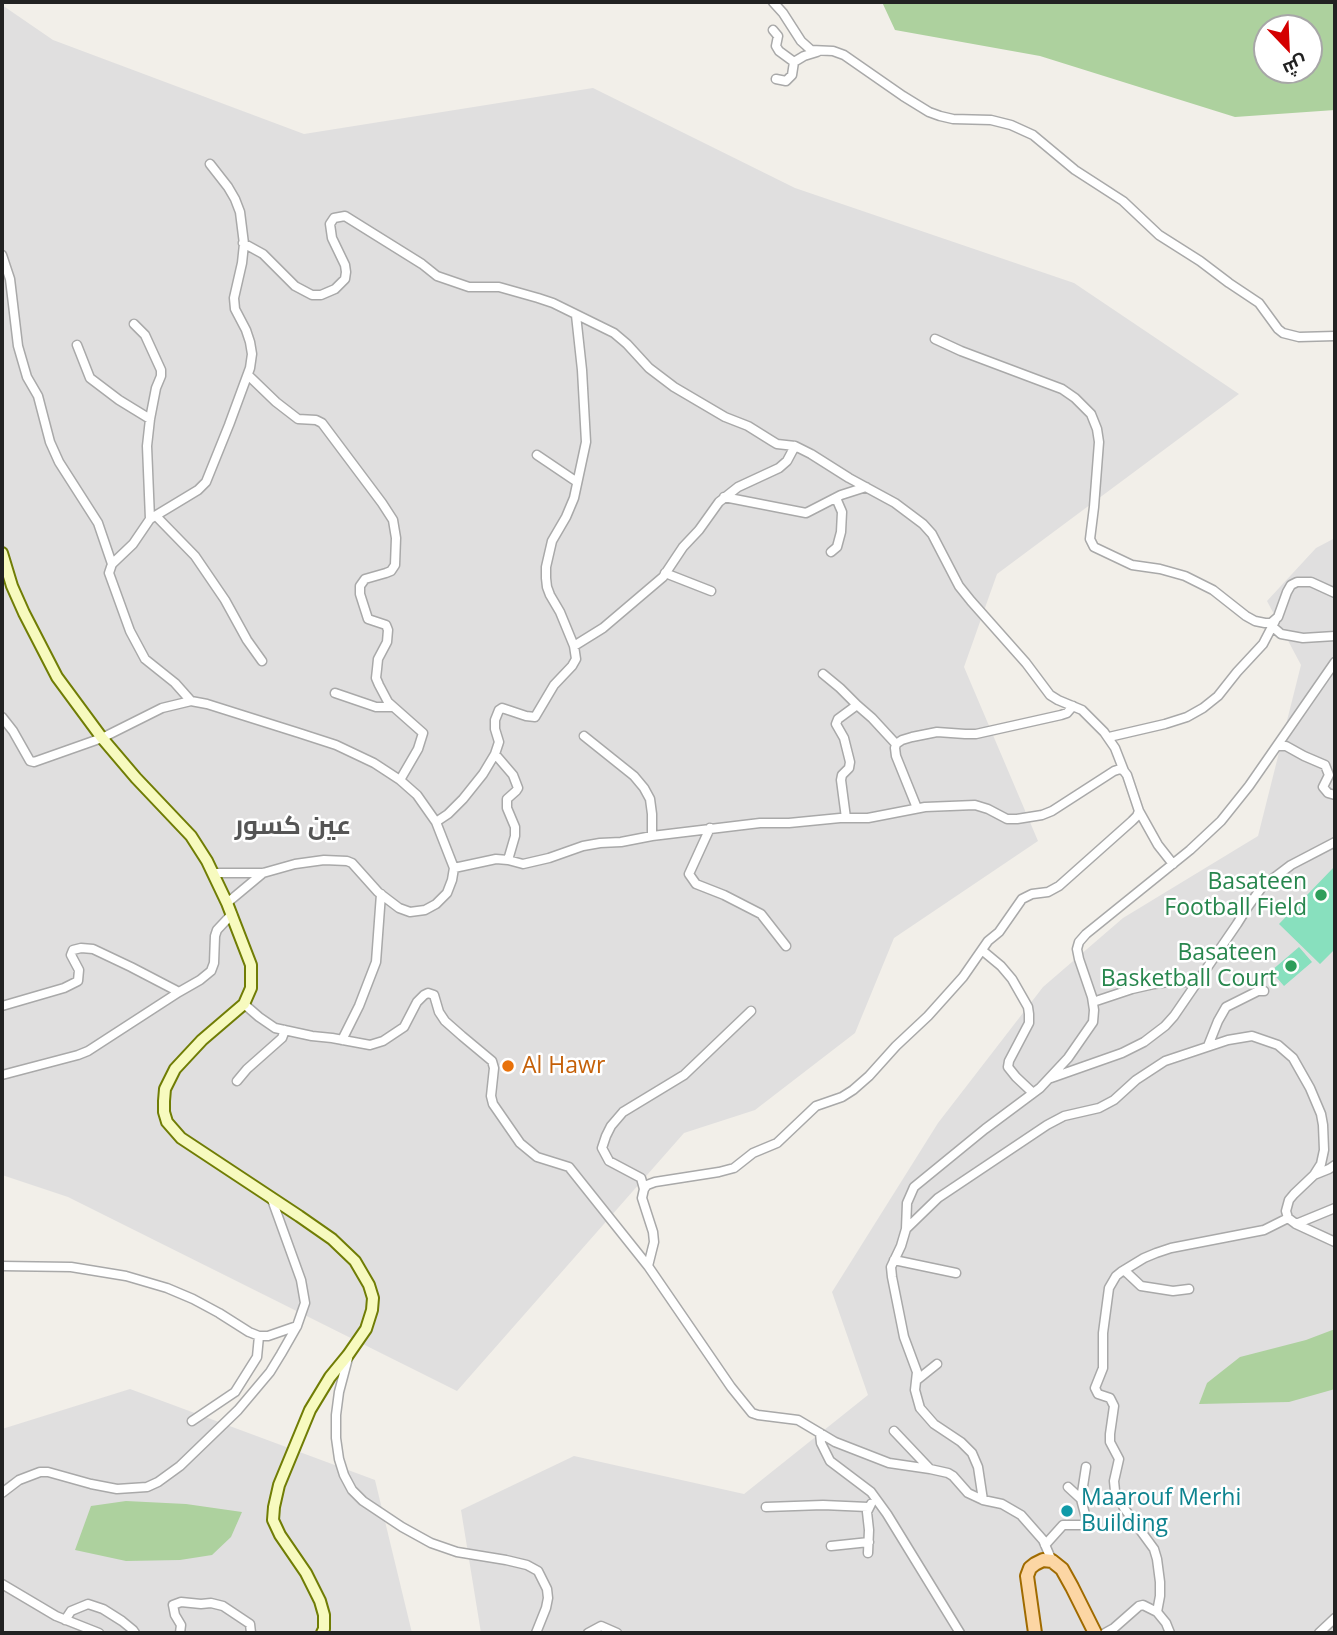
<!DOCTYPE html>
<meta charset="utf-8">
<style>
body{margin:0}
#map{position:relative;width:1337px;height:1635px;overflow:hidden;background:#f2efe9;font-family:"Open Sans",Cairo,sans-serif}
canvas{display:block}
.frame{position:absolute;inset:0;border:4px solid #222;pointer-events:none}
.north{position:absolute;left:1253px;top:14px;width:70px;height:70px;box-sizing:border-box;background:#fff;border:2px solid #a7a7a7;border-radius:50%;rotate:157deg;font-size:19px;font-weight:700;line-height:28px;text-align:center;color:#222}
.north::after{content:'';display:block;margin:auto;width:24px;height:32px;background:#d40000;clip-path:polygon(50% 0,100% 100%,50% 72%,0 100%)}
</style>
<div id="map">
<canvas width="1337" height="1635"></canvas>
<div class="frame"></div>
<div class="north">ش</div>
</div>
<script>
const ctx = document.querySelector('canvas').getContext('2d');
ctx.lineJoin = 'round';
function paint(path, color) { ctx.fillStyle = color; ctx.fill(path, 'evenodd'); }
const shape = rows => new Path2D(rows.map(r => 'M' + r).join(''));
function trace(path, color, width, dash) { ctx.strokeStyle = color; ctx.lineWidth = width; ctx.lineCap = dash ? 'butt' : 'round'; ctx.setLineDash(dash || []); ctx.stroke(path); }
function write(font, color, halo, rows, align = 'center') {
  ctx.font = font + ' "Open Sans",Cairo,sans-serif'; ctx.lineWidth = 5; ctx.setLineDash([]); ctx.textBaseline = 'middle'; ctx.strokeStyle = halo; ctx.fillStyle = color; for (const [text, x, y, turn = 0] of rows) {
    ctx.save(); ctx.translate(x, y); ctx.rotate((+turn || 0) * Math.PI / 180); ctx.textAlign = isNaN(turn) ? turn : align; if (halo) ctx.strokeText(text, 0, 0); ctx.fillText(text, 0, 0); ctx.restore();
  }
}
paint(shape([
 [2,5,53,40,304,134,593,88,795,188,1074,283,1239,394,997,574,964,667,1038,841,894,938,855,1033,755,1110,684,1133,457,1391,68,1197,2,1175],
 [1335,538,1335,1633,481,1633,461,1510,574,1456,744,1494,868,1395,832,1292,938,1123,1043,987,1123,918,1258,836,1301,665,1267,601,1316,548],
 [130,1389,375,1480,412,1633,2,1633,2,1429]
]), '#e0dfdf');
paint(shape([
 [882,2,1335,2,1335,110,1235,117,1040,56,895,30],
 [1267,28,1309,28,1309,70,1267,70],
 [1335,1329,1335,1389,1289,1402,1199,1404,1207,1383,1240,1357,1306,1340],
 [126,1501,186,1504,242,1512,231,1537,212,1555,180,1560,126,1561,75,1550,91,1506]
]), '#add19e');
paint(shape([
 [1335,866,1335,949,1320,964,1279,924],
 [1299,947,1312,962,1284,986,1271,971]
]), '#88e0be');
const street = shape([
 [773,2,783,13,801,41,811,50,833,51,844,55,903,96,929,112,940,116,953,119,991,120,1011,125,1033,135,1075,170,1123,201,1159,235,1200,261,1229,283,1259,303,1278,329,1283,333,1299,337,1335,336],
 [773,30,778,36,776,46,779,51,794,62],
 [776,79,786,81,792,75,794,62,804,56,817,52],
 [243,243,263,254,295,286,312,295,321,295,335,289,345,279,346,272,345,265,332,238,330,224,334,218,345,216,422,264,437,276,469,287,499,287,538,298,553,303,614,333,627,344,649,368,674,387,725,417,748,426,772,441,777,444,795,446,811,454,849,478,895,503,923,524,932,534,959,586,971,601,1026,663,1050,695,1058,700,1082,710,1104,732,1115,748,1124,771],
 [2,255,10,279,18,346,27,377,38,396,50,442,59,462,98,523,112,564],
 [134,324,145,335,161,370,161,376,156,388,150,419,147,446,150,519],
 [935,339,961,351,1062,389,1075,398,1091,414,1097,429,1099,442,1094,507,1090,539,1094,547,1132,565,1160,569,1185,576,1213,590,1246,616,1255,621,1265,623,1271,623,1278,617,1287,592,1291,585,1297,582,1311,582,1335,593],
 [77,345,90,378,119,400,150,419],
 [248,375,276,402,298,419,316,420,322,423,382,503,393,520,396,538,395,565,391,571,386,573,365,579,360,586,360,594,368,619,386,625,388,630,387,642,378,659,377,669,376,678,379,685,388,702,423,733,418,749,400,780],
 [537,455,577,482],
 [724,497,806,513,841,495,866,487],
 [156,516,195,556,225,600,247,640,262,661],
 [831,552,837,547,841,532,842,512,836,498],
 [665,573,711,591],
 [1273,627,1281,634,1303,638,1335,636],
 [574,646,603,628,663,577,683,547,699,530,719,502,738,487,779,468,787,461,795,446],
 [823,674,840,688,857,705],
 [335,693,376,707,392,707],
 [191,701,175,683,145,659,130,631,109,573,112,564,133,544,150,519,198,490,206,482,229,425,250,368,252,354,250,342,246,330,235,309,234,298,242,263,244,244,240,212,235,199,228,187,210,164],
 [2,717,13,731,30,761,34,762,102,738,162,708,191,701,207,704,299,733,336,745,374,763,400,780,417,795,436,822,454,868,452,880,447,893,436,904,425,910,410,912,399,908,378,892,352,863,347,861,324,860,295,864,263,873,213,873],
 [584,736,634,776,644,788,650,799,652,814,652,836],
 [1109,737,1165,724,1187,717,1203,708,1218,696,1237,672,1263,644,1275,621],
 [1277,746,1286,746,1304,756,1325,765,1329,775,1323,787,1328,793,1335,795],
 [495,754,513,775,518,788,516,791,507,799,507,808,515,827,515,836,508,860],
 [917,808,896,756,895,748,896,744,902,740,912,737,937,732,965,734,976,734,1061,715,1067,713,1073,706],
 [1139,811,1158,845,1173,864],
 [846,818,841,780,842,775,849,768,850,762,844,738,836,724,838,719,857,705,872,718,896,744],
 [436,822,448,814,463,799,483,774,495,754,499,742,495,729,495,720,499,710,502,708,526,716,535,717,554,685,572,666,576,659,574,646,560,612,550,595,547,587,546,578,546,567,552,541,566,517,574,498,586,442,582,370,576,315],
 [710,828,689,874,696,884,724,895,761,914,786,946],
 [227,903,263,873],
 [983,951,1001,966,1012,979,1028,1007,1029,1014,1029,1023,1009,1061,1008,1067,1016,1077,1033,1093],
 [1093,1002,1132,989,1154,984,1168,982,1197,982],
 [244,1004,259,1017,275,1028,312,1036,332,1038,370,1045,383,1041,404,1027,417,1002,424,995,428,993,434,995,439,1012,445,1021,462,1036,492,1061,494,1068,491,1096,493,1104,520,1143,537,1157,569,1167,648,1266,654,1242,653,1232,642,1198,644,1189,647,1185,655,1182,719,1172,734,1168,753,1153,777,1143,816,1106,842,1097,853,1090,869,1076,896,1046,928,1016,963,977,988,941,999,932,1022,899,1032,894,1048,892,1059,886,1132,821,1137,816,1139,811,1127,775,1124,771,1120,769,1114,771,1052,811,1042,815,1017,819,1007,819,988,809,975,805,925,807,868,818,840,818,789,823,760,823,652,836,621,842,600,843,583,846,549,858,523,864,508,860,496,859,454,868],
 [2,1006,64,988,78,981,79,970,71,955,73,950,81,948,93,949,131,967,179,992],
 [342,1040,359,1006,376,962,381,894],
 [1208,1046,1218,1021,1226,1007,1258,991,1264,991],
 [2,1075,78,1055,88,1051,179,992,200,980,211,971,214,963,215,936,217,930,232,914],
 [1051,1078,1122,1053,1144,1042,1165,1026,1174,1016,1237,924,1247,908,1262,887,1291,865,1335,842],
 [237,1081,247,1069,282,1038,285,1030],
 [1314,1175,1329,1169,1335,1165],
 [644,1189,641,1178,609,1161,602,1148,606,1136,611,1126,623,1112,684,1075,751,1011],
 [1296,1224,1335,1208],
 [906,1229,907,1203,914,1187,985,1129,1040,1088,1068,1058,1093,1022,1094,1010,1092,997,1079,959,1077,949,1079,942,1086,934,1190,850,1221,821,1249,786,1335,662],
 [894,1260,956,1273],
 [2,1266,71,1267,126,1276,167,1288,193,1299,219,1313,249,1332,259,1336,268,1336,297,1326],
 [648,1266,731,1387,752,1413,758,1415,798,1420,835,1442,889,1463,930,1469,948,1473,953,1476,968,1493,983,1500,1002,1504,1021,1515,1043,1540,1052,1561],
 [1124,1270,1141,1286,1173,1291,1189,1289],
 [348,1358,339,1392,336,1415,336,1438,339,1459,344,1475,352,1490,363,1501,402,1527,431,1543,457,1552,506,1560,527,1565,538,1571,547,1589,548,1598,546,1608,536,1633],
 [917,1380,937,1364],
 [192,1421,235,1392,257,1357,259,1336],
 [894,1431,930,1469],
 [820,1433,821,1443,830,1461,871,1492,887,1514,960,1633],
 [2,1493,19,1480,40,1472,48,1472,91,1484,117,1489,147,1487,158,1482,180,1466,238,1410,270,1372,281,1354,297,1326,305,1303,301,1280,271,1197],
 [1081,1499,1086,1467],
 [983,1500,978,1467,972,1453,961,1442,934,1424,920,1408,915,1390,917,1372,904,1337,892,1277,891,1267,901,1246,906,1229,938,1198,1047,1125,1064,1116,1099,1108,1114,1100,1136,1080,1165,1061,1228,1040,1252,1036,1278,1045,1293,1058,1310,1088,1321,1114,1323,1125,1324,1150,1321,1164,1314,1175,1294,1194,1289,1200,1286,1211,1288,1218,1296,1224,1335,1242],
 [766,1507,823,1505,868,1507],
 [1045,1545,1063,1525,1081,1525,1087,1522,1081,1499,1068,1487],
 [831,1546,869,1542],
 [868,1553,869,1530,867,1512,871,1504],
 [2,1584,56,1616,99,1633],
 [1157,1612,1160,1596,1160,1582,1157,1559,1154,1549,1124,1508,1115,1491,1114,1481,1119,1459,1110,1442,1110,1434,1114,1406,1110,1398,1098,1394,1095,1388,1103,1368,1103,1333,1109,1288,1116,1276,1121,1272,1144,1258,1156,1253,1171,1248,1264,1230,1288,1218],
 [65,1620,71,1611,88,1604,103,1609,122,1621,133,1630,135,1633],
 [180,1633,181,1625,175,1615,173,1605,181,1602,201,1604,211,1603,223,1606,250,1624,251,1633],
 [588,1633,601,1626,617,1633],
 [1105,1633,1114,1628,1139,1606,1143,1605,1157,1612,1166,1623,1170,1633],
 [1319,1633,1335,1618]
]);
const secondary = shape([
 [2,553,12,586,24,613,57,677,102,738,136,778,191,836,207,861,227,903,251,965,251,988,244,1004,202,1040,175,1069,165,1089,164,1101,164,1112,167,1122,181,1138,299,1216,332,1239,355,1261,369,1285,373,1298,372,1310,366,1329,348,1355,330,1377,310,1410,279,1485,274,1507,273,1520,280,1535,306,1573,320,1601,324,1615,324,1629,322,1633]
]);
const primary = shape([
 [1035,1633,1027,1576,1030,1568,1035,1564,1043,1560,1052,1561,1062,1569,1072,1587,1095,1633]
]);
trace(street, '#a9a9a9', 11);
trace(secondary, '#707d05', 14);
trace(primary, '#a06b00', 16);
trace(street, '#fff', 8);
trace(secondary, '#f7fabf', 10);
trace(primary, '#fcd6a4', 12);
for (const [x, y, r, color] of [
 [1321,895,7,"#2e9e5b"],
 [1291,966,7,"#2e9e5b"],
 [508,1066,7,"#e8710a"],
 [1067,1511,7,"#0f9aa8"]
]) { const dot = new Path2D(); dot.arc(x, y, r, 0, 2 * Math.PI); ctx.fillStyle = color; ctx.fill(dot); trace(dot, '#fff', 2.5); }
write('23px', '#27864d', '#fff', [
 ["Basateen",1307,882],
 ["Football Field",1307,908],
 ["Basateen",1277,953],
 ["Basketball Court",1277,979]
], 'right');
write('23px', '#c56008', '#fff', [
 ["Al Hawr",522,1066]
], 'left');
write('23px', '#0d838f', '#fff', [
 ["Maarouf Merhi",1081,1498],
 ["Building",1081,1524]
], 'left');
write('bold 26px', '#555', '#fff', [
 ["عين كسور",293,827]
]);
</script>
